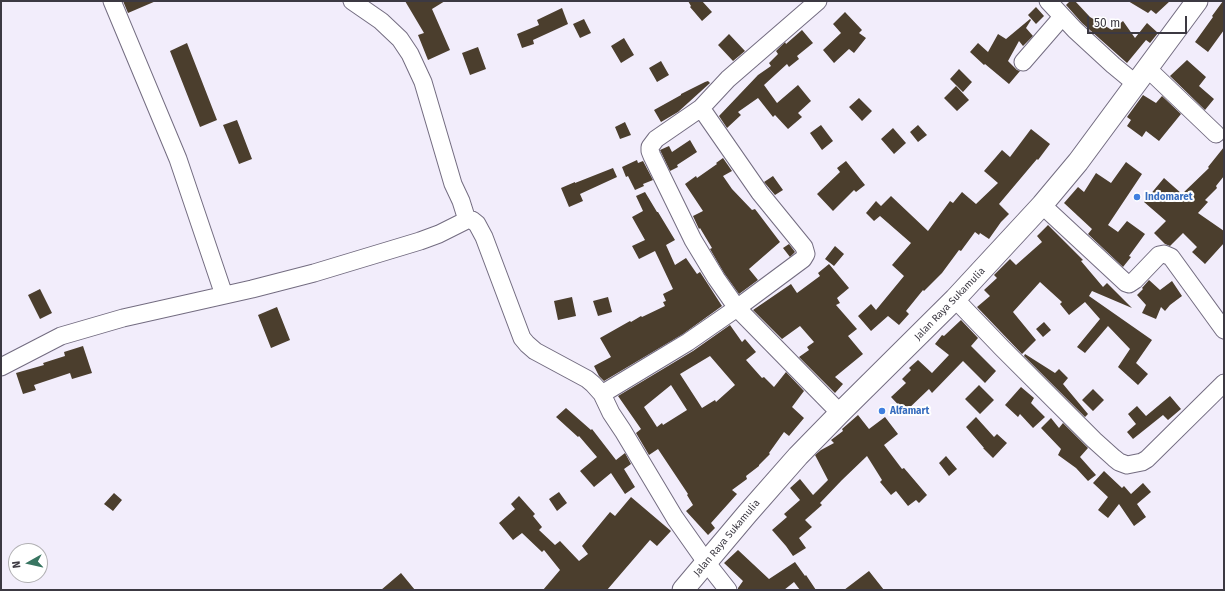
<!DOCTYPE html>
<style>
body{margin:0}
#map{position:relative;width:1225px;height:591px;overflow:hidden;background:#f2edfb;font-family:"Fira Sans",sans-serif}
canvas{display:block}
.frame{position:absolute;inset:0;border:2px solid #3c3942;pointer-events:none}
.north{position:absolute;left:8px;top:543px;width:40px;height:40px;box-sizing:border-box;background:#fff;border:1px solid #b1b0b3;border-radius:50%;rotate:262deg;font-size:11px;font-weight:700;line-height:16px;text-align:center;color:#3c3942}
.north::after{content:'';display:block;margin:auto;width:14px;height:18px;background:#387561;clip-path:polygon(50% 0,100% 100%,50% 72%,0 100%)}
.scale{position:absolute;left:1087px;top:16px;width:100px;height:18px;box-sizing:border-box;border:2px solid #3c3942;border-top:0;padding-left:5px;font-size:12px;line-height:14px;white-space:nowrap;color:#3c3942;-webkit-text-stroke:3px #fff;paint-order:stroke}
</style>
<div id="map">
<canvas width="1225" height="591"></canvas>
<div class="frame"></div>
<div class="north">N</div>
<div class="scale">50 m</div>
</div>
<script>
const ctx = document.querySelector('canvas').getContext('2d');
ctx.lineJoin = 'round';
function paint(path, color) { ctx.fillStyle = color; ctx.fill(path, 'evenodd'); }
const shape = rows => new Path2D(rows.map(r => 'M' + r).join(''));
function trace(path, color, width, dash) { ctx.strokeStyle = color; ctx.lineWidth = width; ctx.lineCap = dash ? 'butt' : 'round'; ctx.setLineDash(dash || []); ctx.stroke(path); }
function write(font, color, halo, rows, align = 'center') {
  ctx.font = font + ' "Fira Sans",sans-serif'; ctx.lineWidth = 4; ctx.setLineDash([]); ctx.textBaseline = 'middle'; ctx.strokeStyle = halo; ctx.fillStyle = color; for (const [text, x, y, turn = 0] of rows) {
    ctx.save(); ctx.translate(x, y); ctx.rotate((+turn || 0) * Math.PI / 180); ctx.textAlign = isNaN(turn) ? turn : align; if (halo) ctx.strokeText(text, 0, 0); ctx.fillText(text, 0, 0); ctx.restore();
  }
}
paint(shape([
 [123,1,156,1,128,13],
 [405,1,445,1,432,9,450,50,428,60,418,35,424,33],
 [688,1,702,1,712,12,702,21,690,7,691,6],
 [1070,1,1075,1,1090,17,1112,30,1123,21,1135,38,1147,23,1158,33,1150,43,1146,40,1127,63,1082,23,1066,5],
 [1128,1,1170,1,1156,14,1151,10,1148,13],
 [1223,1,1224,30,1208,52,1195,42,1213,17,1212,16],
 [1036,7,1044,16,1036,24,1028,15],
 [562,8,568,24,533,40,534,44,522,48,517,34,539,25,537,20],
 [845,12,862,30,859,33,866,38,854,53,849,49,834,63,823,50,841,33,833,24],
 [584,19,591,33,580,38,573,24],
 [1030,19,1031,20,1026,28,1033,36,1023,46,1019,41,1008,61,1017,70,1020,71,1009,84,985,64,984,65,970,52,978,43,988,52,998,34,1006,39],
 [802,30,813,43,797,56,799,59,789,67,787,64,764,85,777,103,798,85,811,101,798,113,802,117,788,129,775,115,773,117,758,98,738,112,741,115,727,128,719,116,758,75,771,66,769,63,778,54,776,51,785,42,786,44],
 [729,34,745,51,733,61,718,45],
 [624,38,634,55,621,63,611,46],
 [187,43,217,120,200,127,170,51],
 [478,47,486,69,470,75,462,53],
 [1187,60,1206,77,1199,86,1214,99,1205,110,1170,76],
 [661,61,669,75,657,82,649,68],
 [959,69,972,82,963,92,950,79],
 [708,81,710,83,678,112,661,122,654,110,681,95,681,94,705,82],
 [956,86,969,100,957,111,944,98],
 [1143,95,1156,103,1162,96,1181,114,1159,141,1146,131,1142,137,1127,126,1131,120,1127,117],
 [859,98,872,111,862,121,849,107],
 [237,120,252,159,239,164,223,125],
 [625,122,631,135,620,139,615,127],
 [821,125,833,141,822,150,810,133],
 [918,125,927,135,918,142,910,132],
 [893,128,906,143,894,154,881,139],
 [1031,129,1050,144,1038,160,1037,159,999,204,1009,214,1001,222,989,239,980,233,979,235,975,232,961,251,959,250,942,273,924,291,923,290,906,311,909,314,899,325,888,316,871,331,858,316,871,304,876,310,904,276,892,265,911,243,880,216,874,221,866,213,876,201,881,206,891,196,928,231,950,201,953,203,962,192,976,204,998,183,984,171,1002,150,1010,157],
 [690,140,697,152,677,165,678,167,670,171,660,150,669,146,672,152],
 [1224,147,1224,176,1216,186,1217,188,1205,200,1208,202,1198,213,1224,231,1224,243,1205,264,1192,252,1197,247,1183,233,1170,246,1165,244,1154,233,1166,221,1144,202,1164,178,1182,194,1209,168,1208,167],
 [723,158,732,171,723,176,732,189,752,210,755,209,780,242,749,269,758,280,739,294,724,273,710,249,712,248,700,228,699,229,693,216,703,211,685,184,696,176,697,178,717,164,716,163],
 [637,160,638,163,643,161,653,180,643,184,644,186,635,190,628,176,626,177,622,167],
 [846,161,865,185,856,192,854,190,833,211,817,194,840,172,837,168],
 [1126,162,1142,174,1108,225,1118,232,1127,221,1145,234,1129,256,1131,257,1123,267,1088,234,1092,229,1064,203,1078,187,1084,192,1096,173,1111,183],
 [613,168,617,177,580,194,583,201,569,207,561,188,575,182,575,183],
 [773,176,783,190,775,195,764,182],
 [645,192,657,212,658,212,675,240,666,245,675,265,686,258,697,274,700,272,722,306,683,334,604,381,599,376,594,366,611,357,600,338,630,321,631,322,641,316,642,317,665,306,663,302,666,301,663,294,673,289,655,251,639,259,632,246,645,240,632,217,643,211,636,196],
 [1048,225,1083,260,1081,261,1103,287,1107,283,1132,308,1092,291,1089,296,1152,340,1136,363,1148,374,1138,385,1118,367,1130,349,1108,326,1085,353,1077,347,1100,319,1085,302,1069,315,1060,304,1062,302,1040,282,1013,312,1036,340,1022,354,977,307,990,296,984,290,997,278,994,275,1010,259,1016,265,1042,242,1037,236],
 [789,244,795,252,790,257,783,248],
 [835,246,844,254,834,266,825,259],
 [829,264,849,288,837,298,840,303,836,305,857,329,848,336,863,354,835,377,843,384,835,393,799,357,809,350,807,347,814,342,800,326,782,339,753,310,791,284,797,293,820,276,818,273],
 [1149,280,1160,290,1172,281,1182,296,1170,305,1165,311,1161,307,1156,319,1142,313,1146,305,1137,295,1143,289,1142,288],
 [40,289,52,313,40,319,28,295],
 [572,297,576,316,558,320,554,301],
 [608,297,612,312,598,316,593,301],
 [277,307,290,340,271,348,258,315],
 [961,320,978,338,971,346,996,371,985,383,963,361,932,393,929,389,905,412,891,397,906,383,902,379,911,370,909,368,918,360,932,373,949,355,935,344,942,335,944,336],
 [1044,322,1051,330,1043,337,1036,329],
 [730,325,742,342,745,339,756,352,746,360,762,378,764,377,774,387,786,372,804,391,792,407,804,418,789,436,784,432,769,453,770,454,759,465,759,466,746,476,747,479,732,490,737,494,711,523,715,528,708,535,686,511,693,505,687,495,688,494,658,449,649,455,636,433,641,429,618,396,693,351],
 [710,356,735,385,716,402,715,400,702,408,680,374],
 [671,385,687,410,663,425,662,423,657,427,644,407],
 [83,346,92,373,72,379,70,373,34,385,36,390,23,394,16,373,44,365,43,363,65,356,64,352],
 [1025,354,1055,373,1059,369,1068,378,1063,384,1088,414,1085,417,1024,356],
 [979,385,994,400,980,414,965,399],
 [1021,387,1034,398,1031,403,1045,417,1033,428,1020,414,1018,417,1005,405],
 [1093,389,1104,400,1093,411,1082,400],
 [1170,396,1181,409,1168,420,1163,415,1133,439,1127,432,1136,424,1128,414,1137,406,1146,416],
 [566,408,591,430,592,429,616,460,625,453,631,464,624,469,635,487,625,494,611,473,594,487,580,471,597,457,579,436,578,437,556,417],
 [858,415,869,429,885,417,898,434,884,445,902,469,904,468,927,495,919,503,916,500,908,506,896,491,891,495,880,482,882,480,867,456,842,480,820,503,822,505,805,520,812,527,799,538,806,548,793,556,786,546,772,530,787,517,784,514,800,500,790,488,800,479,813,495,828,480,815,455,821,450,834,443,831,440,843,431,842,429],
 [976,417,994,437,997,434,1007,443,993,458,983,448,984,448,966,427],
 [1051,418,1059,428,1063,423,1088,448,1080,457,1096,475,1088,481,1076,468,1058,455,1061,449,1041,428],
 [946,456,957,469,949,476,939,463],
 [1104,471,1122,488,1124,486,1131,494,1143,483,1151,492,1137,504,1146,517,1134,526,1119,504,1108,518,1098,510,1108,497,1093,483],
 [559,492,567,503,557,511,549,499],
 [114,493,122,500,113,511,104,504],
 [519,496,535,514,533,516,542,527,539,530,555,545,560,541,579,561,588,554,582,546,610,512,615,516,631,497,671,531,657,546,650,540,607,590,543,590,560,570,544,550,542,552,522,533,513,540,499,523,515,509,511,504],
 [738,550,769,579,795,562,805,576,806,575,816,590,800,590,794,582,784,590,738,590,738,588,743,581,724,563],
 [869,571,884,590,844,590],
 [401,573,415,590,381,590]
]), '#4b3e2d');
const minor = shape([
 [112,1,178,159,224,295],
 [352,1,381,21,400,39,410,54,423,82,453,184,461,201,467,220],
 [818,1,728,79,701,108,656,139,650,147,650,151,652,156,693,240,716,278,737,308,840,413],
 [1048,1,1075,30,1113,65,1136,84],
 [1023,62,1062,17],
 [1148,69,1216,134],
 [1042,205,1126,283,1129,284,1135,280,1159,255,1164,254,1171,257,1224,330],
 [955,299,1002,348,1094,440,1114,458,1119,462,1127,465,1142,462,1147,459,1224,383],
 [1,367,61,336,123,318,252,289,314,273,420,241,439,234,467,220,472,220,477,224,484,237,522,338,527,344,535,351,587,379,593,384,602,394,611,413,623,431,675,518,706,562,728,590],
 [602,394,688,342,737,308,803,259,806,254,804,247,760,193,701,108]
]);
const major = shape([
 [683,590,747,514,798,456,840,413,955,299,1042,205,1078,162,1197,1]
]);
trace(minor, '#736c80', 19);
trace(major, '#736c80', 23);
trace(minor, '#fff', 17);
trace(major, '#fff', 21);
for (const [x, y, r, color] of [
 [1137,197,4,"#3f7fe0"],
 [882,411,4,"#3f7fe0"]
]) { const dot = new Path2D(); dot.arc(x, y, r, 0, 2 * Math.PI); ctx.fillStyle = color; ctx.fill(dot); trace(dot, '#fff', 1.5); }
write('bold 10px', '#366cbe', '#fff', [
 ["Indomaret",1145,197],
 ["Alfamart",890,411]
], 'left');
write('10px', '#3c3942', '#fff', [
 ["Jalan Raya Sukamulia",950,304,-46],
 ["Jalan Raya Sukamulia",727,538,-50]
]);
</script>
